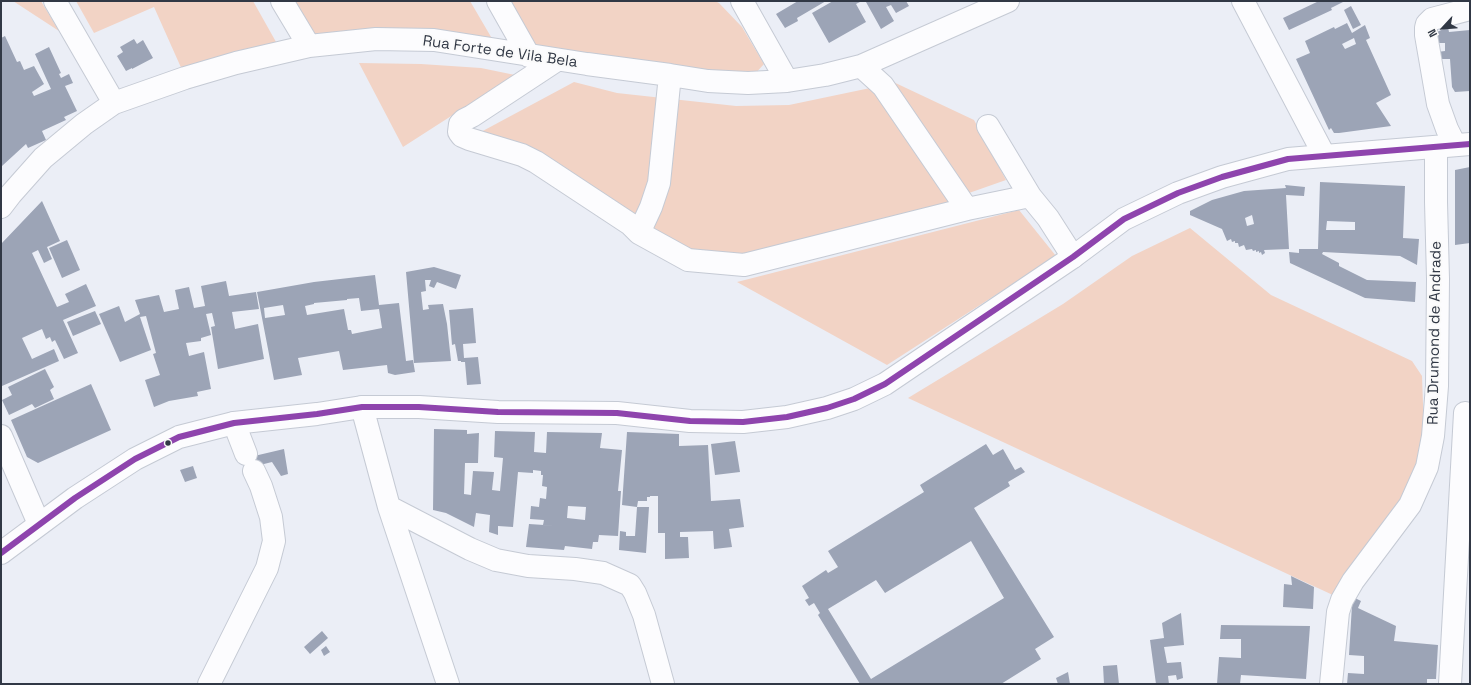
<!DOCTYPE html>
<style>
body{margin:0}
#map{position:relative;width:1471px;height:685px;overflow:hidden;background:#ebeef6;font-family:"Space Grotesk",sans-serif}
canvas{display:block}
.frame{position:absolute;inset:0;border:2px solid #313845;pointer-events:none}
.north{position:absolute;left:1423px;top:8px;width:40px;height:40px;-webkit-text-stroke:3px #fafafa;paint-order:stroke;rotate:244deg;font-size:11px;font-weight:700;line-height:16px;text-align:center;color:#313845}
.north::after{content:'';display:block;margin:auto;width:14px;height:18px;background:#313845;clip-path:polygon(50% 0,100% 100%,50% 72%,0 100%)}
</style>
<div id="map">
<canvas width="1471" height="685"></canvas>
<div class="frame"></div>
<div class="north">N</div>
</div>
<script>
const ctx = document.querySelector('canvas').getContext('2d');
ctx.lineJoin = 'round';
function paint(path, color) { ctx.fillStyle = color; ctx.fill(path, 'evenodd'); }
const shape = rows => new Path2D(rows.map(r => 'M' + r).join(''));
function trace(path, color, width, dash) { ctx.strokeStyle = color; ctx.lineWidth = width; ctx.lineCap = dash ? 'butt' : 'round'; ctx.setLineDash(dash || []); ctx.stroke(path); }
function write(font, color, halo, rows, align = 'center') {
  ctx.font = font + ' "Space Grotesk",sans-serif'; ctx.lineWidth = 4; ctx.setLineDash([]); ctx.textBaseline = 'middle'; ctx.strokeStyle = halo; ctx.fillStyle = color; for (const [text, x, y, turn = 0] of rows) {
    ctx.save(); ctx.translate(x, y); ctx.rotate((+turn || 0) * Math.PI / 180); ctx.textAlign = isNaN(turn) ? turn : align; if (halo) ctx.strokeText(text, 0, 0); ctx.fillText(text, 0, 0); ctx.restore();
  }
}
paint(shape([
 [13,1,41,1,59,31],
 [76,1,253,1,280,49,183,72,154,7,94,33],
 [291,1,470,1,494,42,314,41],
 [508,1,715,1,719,3,742,27,764,64,753,76,700,73,533,47],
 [359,63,421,64,481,68,515,75,403,147],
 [887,79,974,120,1006,180,969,193],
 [574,82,617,93,736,106,789,105,875,87,951,201,743,257,701,253,668,240,479,133],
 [1019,210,1056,256,887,365,737,282],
 [1190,228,1271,295,1412,361,1422,376,1424,432,1417,465,1407,491,1335,596,908,398,1063,304,1132,256]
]), '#f2d3c5');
paint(shape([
 [798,1,826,1,797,18,798,21,785,28,776,14],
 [833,1,862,1,856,4,866,22,829,43,812,13],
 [868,1,906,1,909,6,896,13,891,5,886,7,894,21,881,29,866,2],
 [1319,1,1345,1,1331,8,1332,10,1289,30,1283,18],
 [1351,6,1361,25,1353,29,1344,10],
 [1347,23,1352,33,1365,25,1370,38,1366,40,1391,95,1376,103,1391,126,1339,133,1334,133,1331,128,1329,130,1296,59,1310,53,1305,41,1334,27,1335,29],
 [1354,38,1356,44,1345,49,1342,44],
 [1448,27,1449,32,1470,30,1470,91,1455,92,1452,87,1450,59,1436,59,1437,52,1445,51,1445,43,1437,43,1437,32],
 [5,36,17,62,20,61,24,70,34,66,44,84,32,92,34,96,51,89,35,54,49,47,61,73,59,74,61,78,69,74,73,83,65,86,77,111,64,117,66,120,42,131,46,140,28,148,26,144,2,166,1,38],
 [134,39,137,44,143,40,153,58,132,69,132,68,126,71,117,56,123,52,120,47],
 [1470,167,1470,243,1455,245,1455,170],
 [1320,182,1405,186,1403,238,1419,239,1417,265,1400,256,1323,252,1322,254,1339,263,1339,266,1367,280,1416,282,1415,302,1365,298,1290,263,1289,252,1299,253,1299,249,1318,249],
 [1327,221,1355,222,1355,230,1326,230],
 [1285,185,1305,187,1304,196,1286,195,1289,249,1264,250,1265,253,1262,255,1261,252,1259,253,1259,251,1256,252,1256,250,1253,251,1252,249,1246,250,1244,245,1239,247,1238,243,1235,243,1235,241,1232,242,1231,239,1227,241,1222,229,1190,215,1190,211,1212,200,1244,191,1286,188],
 [1252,215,1254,224,1247,226,1245,218],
 [42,201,60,241,47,247,52,259,44,263,38,250,32,253,57,307,69,302,65,294,86,284,96,306,63,320,78,353,64,359,55,340,52,342,50,337,46,339,42,329,22,338,32,359,54,349,59,361,2,386,1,244],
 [67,240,80,270,62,278,49,248],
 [434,267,461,275,456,289,437,282,434,288,429,286,431,280,425,280,426,291,421,292,423,310,429,309,428,305,443,304,447,324,451,361,414,363,406,272],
 [375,275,379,305,399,303,406,361,413,360,415,372,395,375,388,373,387,365,343,370,339,351,298,358,302,375,274,380,257,292,314,282],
 [359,298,361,311,379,309,382,328,352,334,351,330,348,330,344,309,307,315,305,306,314,304,314,303,347,300,347,299],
 [283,305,285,315,265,318,264,308],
 [226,281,229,296,256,292,259,309,232,312,235,329,258,324,264,359,218,369,211,327,215,326,212,313,206,314,211,335,201,338,201,341,186,343,189,356,204,352,211,389,197,392,198,396,169,401,154,407,145,380,160,375,153,354,156,353,146,316,140,317,151,350,120,362,99,314,119,306,125,322,140,314,135,300,159,295,164,312,179,309,175,290,189,287,194,308,205,306,201,286],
 [473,308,476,343,463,344,464,358,478,357,481,384,467,385,465,362,461,362,461,361,458,361,455,344,452,345,449,310],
 [95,311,101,324,73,336,67,322],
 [45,369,54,387,50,390,54,399,35,408,32,404,9,415,2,400,12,395,8,387],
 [91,384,111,430,38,463,27,457,11,420],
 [434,429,467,430,467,434,479,433,478,463,465,463,464,494,471,495,473,471,494,472,492,490,500,491,503,458,494,457,495,431,535,432,534,452,546,453,547,432,602,433,600,448,622,450,618,491,621,491,618,536,599,535,598,542,593,542,592,549,565,546,564,550,526,547,529,524,559,526,543,525,544,520,530,519,531,506,539,507,540,498,546,499,547,487,542,486,543,475,541,475,541,471,533,470,533,473,518,472,513,527,498,526,498,535,489,532,490,515,476,513,474,527,446,513,433,510],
 [568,506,586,507,585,520,567,518],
 [627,432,679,434,679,446,708,445,711,501,740,499,744,527,729,529,732,547,714,549,713,531,680,532,680,537,688,537,689,558,665,559,665,533,658,533,658,496,650,496,650,497,647,497,647,501,638,501,637,507,622,505],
 [735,441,740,472,715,475,711,444],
 [986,444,993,455,1003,449,1015,470,1021,467,1025,472,1008,482,1010,486,974,508,1054,637,1035,649,1041,659,1001,684,860,684,818,615,820,613,814,603,809,606,805,600,809,598,802,586,826,570,828,573,838,567,828,551,924,492,920,485],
 [971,541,1004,598,871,679,828,609,876,580,885,593],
 [284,449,288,474,281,476,272,462,256,466,250,457],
 [193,466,197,478,185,482,180,470],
 [637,507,649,507,646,553,619,550,620,531,626,532,626,536,635,536],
 [1291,576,1314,587,1313,609,1283,607,1284,584,1292,585],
 [1355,598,1361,601,1358,608,1396,626,1394,641,1438,645,1436,679,1427,679,1427,684,1347,684,1348,673,1364,674,1364,656,1349,655,1352,605],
 [1181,613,1184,645,1164,647,1167,663,1181,662,1183,678,1177,680,1176,675,1168,676,1169,684,1156,684,1150,640,1164,638,1162,623],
 [1221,625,1310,626,1306,679,1241,675,1240,684,1217,684,1219,657,1241,658,1241,639,1220,639],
 [322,631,328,638,310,654,304,647],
 [326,646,330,652,324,656,321,650],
 [1117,665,1119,684,1104,684,1103,666],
 [1068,672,1070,684,1058,684,1056,678]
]), '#9ca4b6');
const minor = shape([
 [55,1,114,103],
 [282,1,309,46],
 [498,1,529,56],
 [742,1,787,81],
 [1243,1,1324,155],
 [557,60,472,116,464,120,460,124,459,132,462,136,469,139,522,155,536,162,630,224,639,233,651,207,659,183,670,75],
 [861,66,883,86,967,209,1030,196,1048,218,1073,257],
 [988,126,1030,196],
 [1455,145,1447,129,1438,104,1426,35,1426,28,1427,24,1432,19,1470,9],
 [1,207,11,194,43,158,84,124,114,103,185,78,236,63,309,46,376,39,434,40,587,64,670,75,708,81,748,83,787,81,825,75,861,66,1008,1],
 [639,233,688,260,744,265,967,209],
 [362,407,389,507,448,684],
 [234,423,246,454],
 [1,436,39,524],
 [389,507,470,549,496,560,528,566,575,569,603,573,630,585,635,593,644,615,663,684],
 [209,684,267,568,274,541,271,517,261,486,254,471],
 [1331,684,1338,612,1342,600,1353,581,1410,505,1427,467,1433,436,1437,386,1438,279,1436,202,1436,147],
 [1450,684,1465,413]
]);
const major = shape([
 [1,553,75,498,135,459,179,437,234,423,317,414,362,407,419,407,498,412,617,413,690,421,743,422,787,417,827,408,854,399,885,384,1073,257,1124,219,1178,193,1222,177,1288,159,1470,144]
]);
trace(minor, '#c5cad4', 24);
trace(major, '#c5cad4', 24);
trace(minor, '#fcfcfe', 22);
trace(major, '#fcfcfe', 22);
trace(shape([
 [1,553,75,498,135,459,179,437,234,423,317,414,362,407,419,407,498,412,617,413,690,421,743,422,787,417,827,408,854,399,885,384,1073,257,1124,219,1178,193,1222,177,1288,159,1470,144]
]), '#8e44ad', 6);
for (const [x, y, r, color] of [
 [168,443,3.5,"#313845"]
]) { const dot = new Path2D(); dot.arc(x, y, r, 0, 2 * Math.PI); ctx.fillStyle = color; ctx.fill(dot); trace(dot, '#fafafa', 1.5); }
write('15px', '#313845', '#fafafa', [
 ["Rua Forte de Vila Bela",500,52,8],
 ["Rua Drumond de Andrade",1435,333,-89]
]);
</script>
